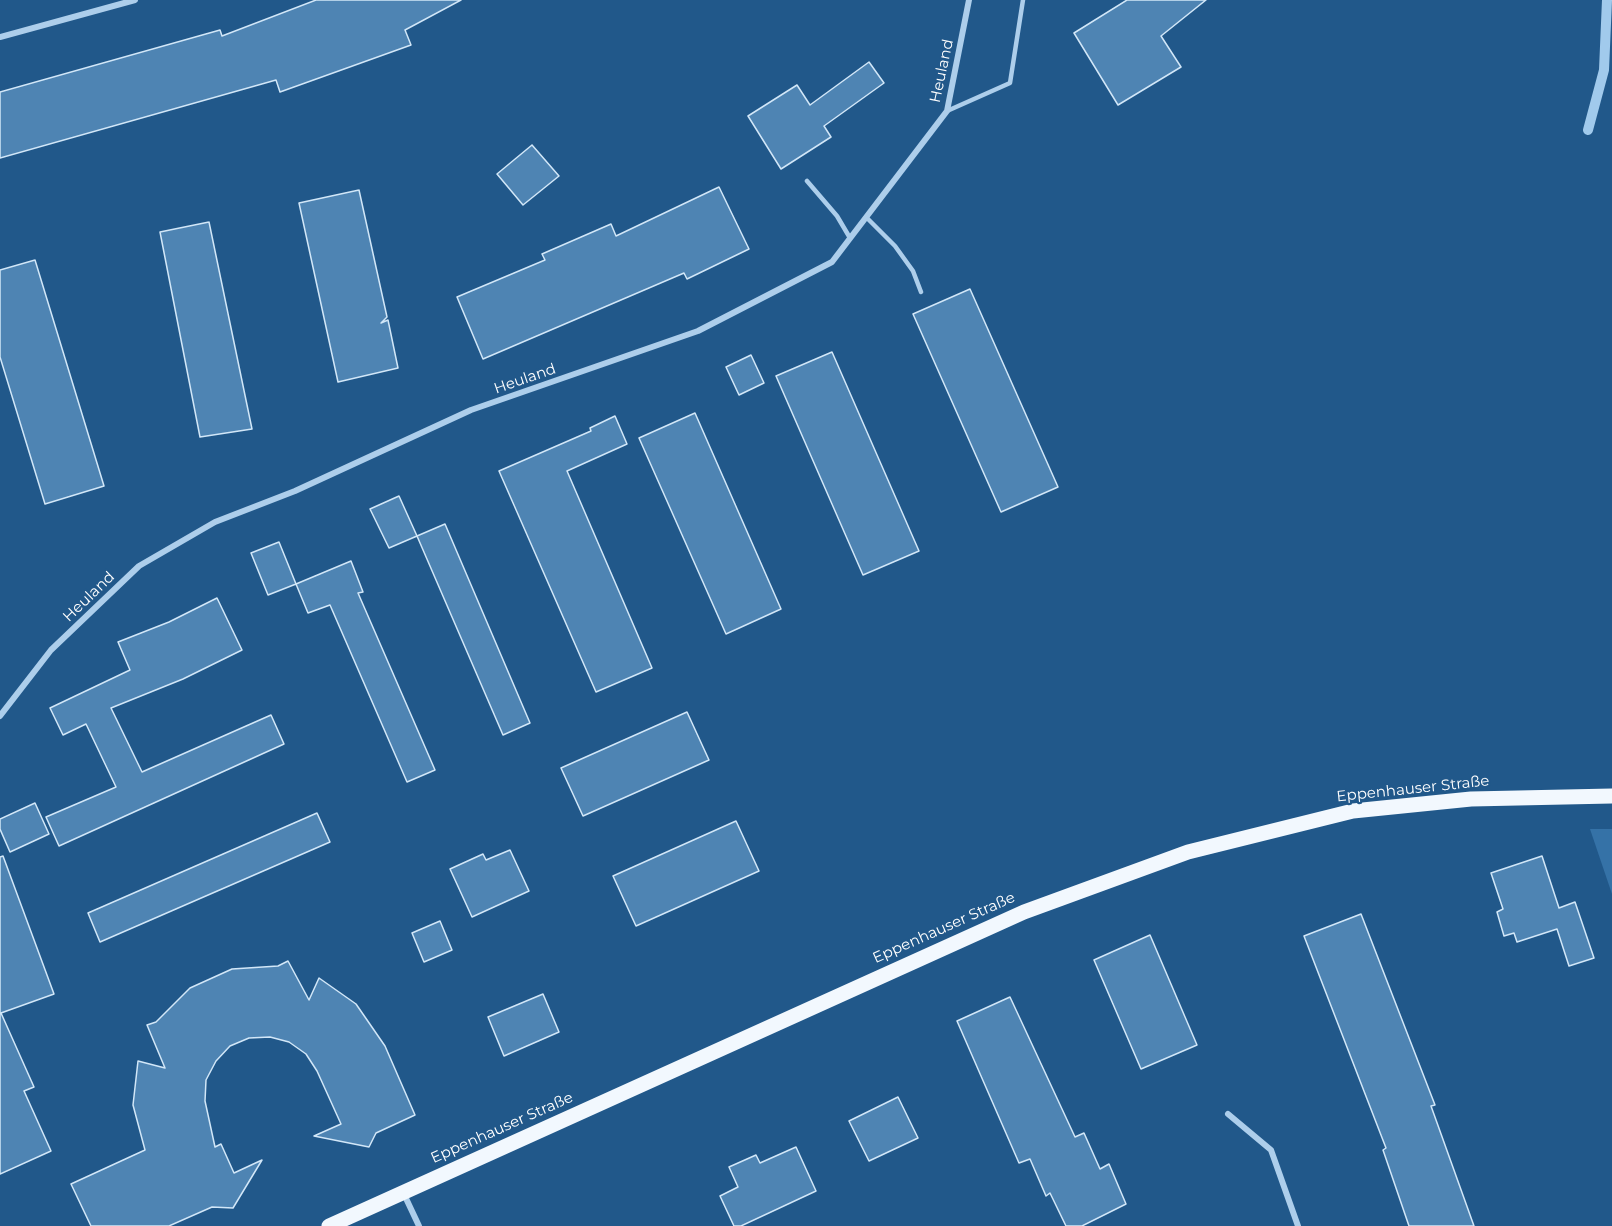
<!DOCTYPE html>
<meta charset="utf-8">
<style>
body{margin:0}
canvas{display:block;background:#21588a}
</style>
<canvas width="1612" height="1226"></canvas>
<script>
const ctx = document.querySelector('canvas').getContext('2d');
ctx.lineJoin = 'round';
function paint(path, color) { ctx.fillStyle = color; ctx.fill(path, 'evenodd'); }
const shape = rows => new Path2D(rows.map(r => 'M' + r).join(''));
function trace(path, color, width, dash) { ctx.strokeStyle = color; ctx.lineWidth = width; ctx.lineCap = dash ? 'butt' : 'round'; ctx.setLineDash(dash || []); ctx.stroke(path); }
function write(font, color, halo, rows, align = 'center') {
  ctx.font = font + ' Montserrat,sans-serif'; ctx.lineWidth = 4.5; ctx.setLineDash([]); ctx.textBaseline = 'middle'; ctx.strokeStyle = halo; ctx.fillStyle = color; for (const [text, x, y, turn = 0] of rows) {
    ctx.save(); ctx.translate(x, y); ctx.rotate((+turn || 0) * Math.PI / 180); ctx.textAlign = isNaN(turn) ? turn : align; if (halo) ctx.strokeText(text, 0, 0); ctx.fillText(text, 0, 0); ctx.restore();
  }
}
paint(shape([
 [1590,829,1612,829,1612,894]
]), '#3572a7');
trace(shape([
 [1588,130,1604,70,1607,0]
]), '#a1caec', 10);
const building = shape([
 [316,0,461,0,405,30,411,45,280,92,276,80,0,158,0,92,220,30,222,36,316,0],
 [1127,0,1206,0,1161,36,1181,67,1118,105,1074,33,1127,0],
 [869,62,884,83,824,126,831,137,781,169,748,116,797,85,810,105,869,62],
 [532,145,559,176,523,205,497,174,532,145],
 [719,187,749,249,687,279,684,273,483,359,457,297,545,260,542,254,611,224,616,236,719,187],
 [359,190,387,317,381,323,388,320,398,368,338,382,299,203,359,190],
 [209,222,252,429,200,437,160,232,209,222],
 [35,260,104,486,45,504,0,357,0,270,35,260],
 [970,289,1058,487,1001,512,913,314,970,289],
 [832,352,919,551,863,575,776,376,832,352],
 [751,355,764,383,739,395,726,367,751,355],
 [695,413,781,609,726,634,639,438,695,413],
 [615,416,627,444,567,471,652,668,596,692,499,471,591,431,590,428,615,416],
 [399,496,417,536,389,548,370,509,399,496],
 [445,524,530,723,503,735,417,536,445,524],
 [279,542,296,584,268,595,251,553,279,542],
 [351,561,363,592,358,593,435,770,407,782,330,605,308,613,296,584,351,561],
 [217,598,242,650,183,679,111,708,142,772,271,715,284,744,59,846,46,817,116,787,86,724,63,735,50,708,130,670,118,642,169,622,217,598],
 [687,712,709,760,583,816,561,768,687,712],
 [35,803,49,834,10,852,0,829,0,819,35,803],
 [317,813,330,842,100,942,88,913,317,813],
 [736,821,759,871,636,926,613,876,736,821],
 [510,850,529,891,472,917,450,869,483,854,486,860,510,850],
 [3,856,54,994,1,1013,34,1087,24,1091,51,1151,0,1174,0,857,3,856],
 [1542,856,1559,908,1575,902,1594,958,1569,966,1557,929,1517,942,1514,933,1504,936,1497,912,1503,909,1491,873,1542,856],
 [1361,914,1435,1105,1431,1106,1474,1226,1409,1226,1383,1150,1386,1148,1304,936,1361,914],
 [440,921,452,950,424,962,412,933,440,921],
 [1150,935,1197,1045,1141,1069,1094,960,1150,935],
 [288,961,309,1000,319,978,356,1004,385,1046,415,1115,376,1133,369,1147,314,1136,341,1124,317,1071,306,1054,289,1042,270,1037,249,1038,230,1046,216,1061,206,1080,205,1101,215,1147,221,1144,234,1173,262,1160,233,1208,212,1207,169,1226,91,1226,71,1184,145,1150,133,1105,138,1061,165,1068,147,1025,156,1022,190,988,232,969,278,966,288,961],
 [543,994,559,1032,504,1056,488,1017,543,994],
 [1010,997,1075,1137,1084,1133,1100,1169,1109,1164,1126,1204,1082,1226,1066,1226,1050,1193,1046,1196,1030,1159,1019,1163,957,1021,1010,997],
 [898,1097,918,1138,869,1161,849,1121,898,1097],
 [796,1147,816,1191,741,1226,734,1226,720,1196,738,1187,729,1167,756,1155,760,1163,796,1147]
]);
paint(building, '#4e84b3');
trace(building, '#d2e7f8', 1.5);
trace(shape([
 [947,111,1010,83,1023,0],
 [807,181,837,216,850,238],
 [866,217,895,246,913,271,921,292]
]), '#adceeb', 4.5);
trace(shape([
 [0,37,135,0],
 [0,716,51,650,139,566,215,522,295,491,471,410,698,331,832,262,947,111,969,0],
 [1228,1114,1271,1150,1298,1226],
 [403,1192,419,1226]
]), '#adceeb', 6);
trace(shape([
 [329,1226,1024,912,1188,852,1353,811,1471,799,1612,796]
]), '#f2f8fe', 15);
write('15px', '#fff', '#21588a', [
 ["Heuland",942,71,-78],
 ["Heuland",525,379,-19],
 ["Heuland",89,597,-44],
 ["Eppenhauser Straße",1413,789,-6],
 ["Eppenhauser Straße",944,928,-24],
 ["Eppenhauser Straße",502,1128,-24]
]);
</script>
